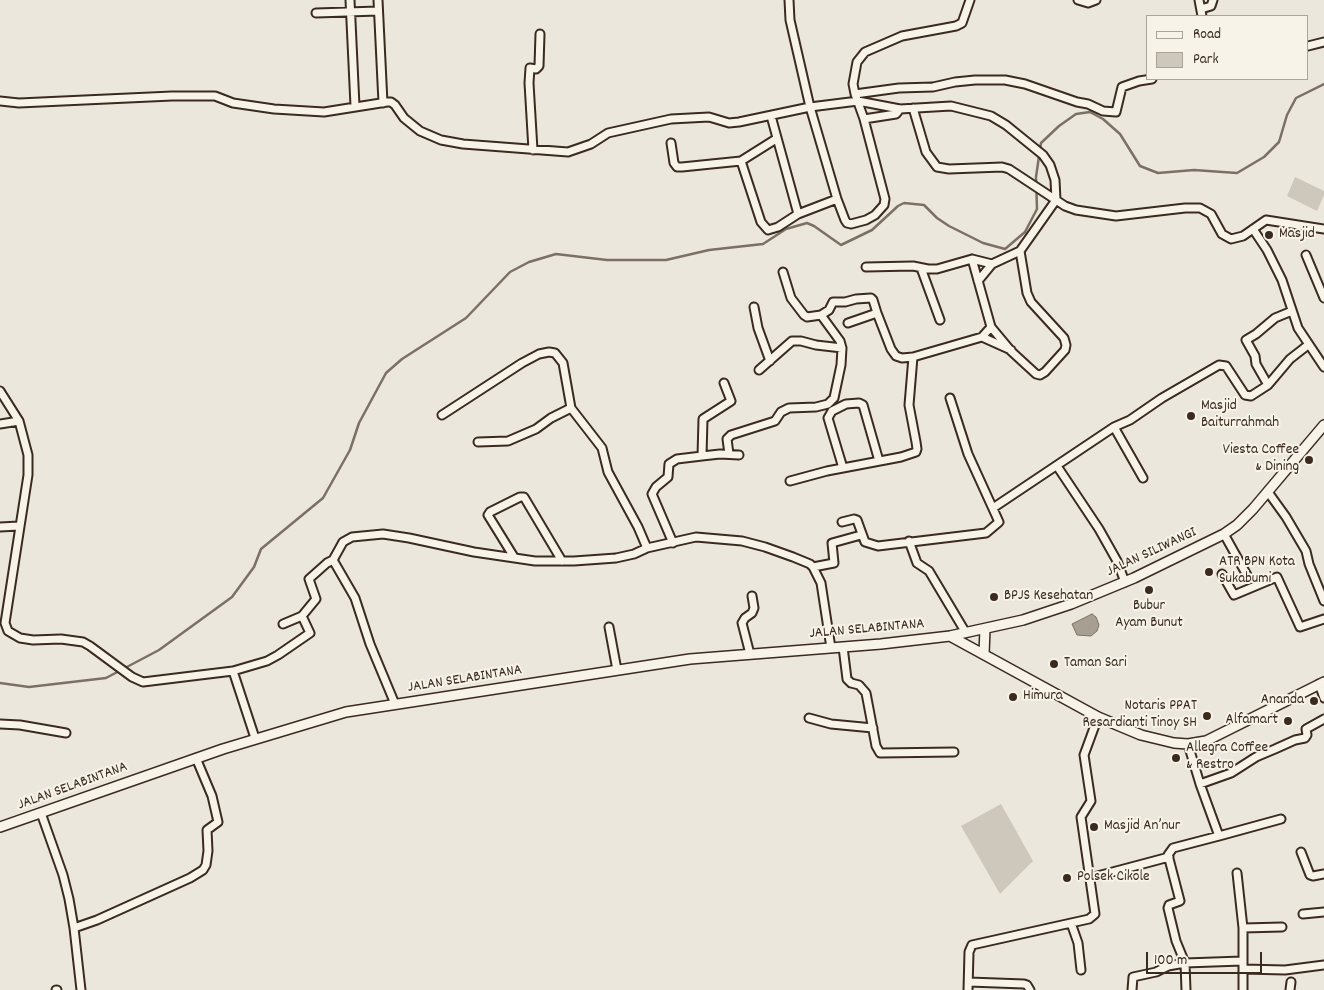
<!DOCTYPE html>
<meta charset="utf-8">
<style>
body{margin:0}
#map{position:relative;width:1324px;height:990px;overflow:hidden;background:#ece7dc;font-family:Dekko,sans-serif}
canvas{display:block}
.legend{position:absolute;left:1146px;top:15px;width:162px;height:65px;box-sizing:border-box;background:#f7f3e8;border:1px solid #aca397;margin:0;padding:6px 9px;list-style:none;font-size:15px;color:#3b2a1e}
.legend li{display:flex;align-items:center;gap:10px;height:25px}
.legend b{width:25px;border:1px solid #aca397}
.scale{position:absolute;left:1146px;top:952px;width:116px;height:22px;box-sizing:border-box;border:2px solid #3b2a1e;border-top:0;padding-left:6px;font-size:15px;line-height:18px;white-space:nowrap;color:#3b2a1e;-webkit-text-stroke:4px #f7f3e8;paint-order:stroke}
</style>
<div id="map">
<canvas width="1324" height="990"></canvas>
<ul class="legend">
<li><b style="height:6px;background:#f7f3e8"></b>Road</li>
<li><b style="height:14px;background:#cec8bc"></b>Park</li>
</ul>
<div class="scale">100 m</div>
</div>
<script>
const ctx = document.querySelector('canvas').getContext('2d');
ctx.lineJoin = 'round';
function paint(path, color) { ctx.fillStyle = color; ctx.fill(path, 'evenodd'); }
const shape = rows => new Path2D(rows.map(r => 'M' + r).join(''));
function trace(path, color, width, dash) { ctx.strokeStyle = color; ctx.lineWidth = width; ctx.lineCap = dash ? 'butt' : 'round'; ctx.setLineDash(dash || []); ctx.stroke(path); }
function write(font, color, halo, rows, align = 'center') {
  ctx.font = font + ' Dekko,sans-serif'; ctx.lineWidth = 4; ctx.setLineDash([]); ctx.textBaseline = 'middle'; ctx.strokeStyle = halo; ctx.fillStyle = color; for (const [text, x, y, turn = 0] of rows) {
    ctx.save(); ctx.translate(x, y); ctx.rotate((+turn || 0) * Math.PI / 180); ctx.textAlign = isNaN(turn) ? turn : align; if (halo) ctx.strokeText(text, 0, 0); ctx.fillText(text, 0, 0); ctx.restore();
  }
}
paint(shape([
 [1295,177,1324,191,1324,195,1317,211,1287,196],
 [1001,804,1033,861,1000,894,961,826]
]), '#cec8bc');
const water = shape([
 [1092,614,1096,617,1099,625,1097,631,1091,636,1077,635,1072,624,1092,614]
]);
paint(water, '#a89f93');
trace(water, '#7c7064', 1);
trace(shape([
 [0,683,29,687,106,678,159,650,232,597,254,567,261,549,323,498,350,450,359,423,386,373,402,359,466,318,510,272,529,262,556,254,607,260,666,260,709,250,763,244,786,229,807,223,814,226,841,245,872,230,898,206,904,203,924,205,937,218,949,226,983,243,1005,249,1025,232,1037,209,1036,177,1041,143,1059,126,1076,114,1090,112,1103,119,1120,134,1140,166,1158,173,1194,170,1237,173,1264,157,1279,142,1287,115,1296,98,1324,84]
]), '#7c7064', 2.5);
const minor = shape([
 [350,0,355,106],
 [378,0,383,103],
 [789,0,790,20,810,107,837,199,845,220,847,223,851,224,866,220,875,215,884,205,885,199,864,119,855,94,853,84,857,62,865,52,902,36,956,26,962,23,970,0],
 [1078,0,1088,3,1096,0],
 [1199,0,1202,16],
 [1201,9,1211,6,1213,0],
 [316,13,378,11],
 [1308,46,1324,42],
 [855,94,899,88,933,87,955,82,975,80,1005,80,1025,84,1077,102,1088,104,1103,111,1116,112,1122,87,1139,81,1152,79],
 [0,101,19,103,172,96,215,96,233,103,274,109,324,112,387,102,391,102,395,105,404,118,420,131,441,140,463,144,568,152,591,144,608,133,671,119,709,117,729,123,739,122,810,107,858,101,900,109,951,106,991,116,1006,125,1043,155,1050,165,1055,180,1056,200,1020,251,992,264,978,281],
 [913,108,926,152,937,167,949,169,1002,167,1009,169,1065,206,1076,210,1116,216,1185,208,1200,208,1211,214,1222,234,1231,239,1243,236,1266,220,1324,229],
 [771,116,798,214],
 [864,119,896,114,900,109],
 [671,143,674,163,677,167,682,167,741,161,776,139],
 [533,150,529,83,530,68,536,69,539,66,540,34],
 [741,161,761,222,768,230,778,227,798,214,837,199],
 [1253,229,1267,250,1282,280,1298,328,1324,367],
 [1306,255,1324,298],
 [866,267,913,266,928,269,937,269,972,259,992,264],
 [921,268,940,320],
 [783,272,791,298,804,315,807,317,821,315],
 [754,307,758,328,770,361],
 [848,323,877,313,891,349,896,356,902,358,913,357],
 [991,327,1011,351,1036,374,1040,375,1045,372,1065,350,1066,345,1064,338,1031,302,1027,293,1020,251],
 [982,337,1011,350],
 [759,370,792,341,801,341,816,345,842,348],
 [1268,385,1256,364,1255,356,1246,340,1256,334,1275,318,1292,311],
 [0,391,19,421,28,455,28,475,5,623,8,631,20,638,33,640,61,639,83,642,90,646,132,677,143,682,233,671,255,738],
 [442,415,522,363,539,354,549,352,555,353,563,363,571,408,602,448,608,472,638,527,647,548],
 [0,424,19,421],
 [1114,427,1143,478],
 [478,442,508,441,536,429,551,418,571,408],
 [729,454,727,439,731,435,775,421,781,412,789,408,816,407,828,404,834,398,841,365,842,348,840,341,821,315,829,310,833,302,845,302,856,299,871,298,873,300,877,313],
 [702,456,703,419,731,401,724,383],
 [1057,466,1099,529,1117,561,1125,582],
 [843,468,828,418,832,411,846,404,859,403,863,405,879,461],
 [790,481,827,471,901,457,916,452,917,449,916,442,909,405,913,357,982,337,991,327,972,259],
 [1268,492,1286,517,1306,551,1309,564,1324,601],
 [993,508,1114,427,1130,420,1162,398,1219,365,1226,366,1245,395,1251,396,1268,385,1290,359,1308,345],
 [842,522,854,519,857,520,865,542,878,546,986,533,999,522,968,454,950,398],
 [0,527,19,526],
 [1224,534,1248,577],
 [909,541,917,563,929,571,966,633],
 [673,543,652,494,656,487,668,477,669,464,677,459,702,456,720,454,739,455],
 [514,557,488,515,490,512,520,497,524,497,562,561],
 [333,560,343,542,352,537,383,534,409,538,474,552,535,561,574,561,616,558,634,554,647,548,696,537,742,541,765,547,793,557,810,564,813,567,821,583,831,648],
 [813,567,834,563,832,543,861,535],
 [1222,574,1234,595,1277,577,1300,627,1324,619],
 [302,616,316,599,309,579,327,563,333,560,355,598,370,644,395,704],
 [609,627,617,670],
 [843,647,847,679,851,683,859,685,866,693,876,746,880,753,954,752],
 [750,654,742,623,745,618,752,613,754,608,752,596],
 [233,671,267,661,278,655,310,633,302,616,283,624],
 [1319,684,1324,698],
 [809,718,831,724,873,728],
 [0,724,20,725,66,733],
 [1200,784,1231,773,1256,757,1275,749,1295,740,1305,738,1307,735,1306,729,1324,719],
 [41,813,63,875,69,899,74,928,81,990],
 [1219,836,1281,819],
 [1301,852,1310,875,1313,876,1324,874],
 [1237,873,1243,928,1243,990],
 [1090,878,1169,857],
 [1303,914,1324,912],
 [1071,923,1078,943,1081,970],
 [74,928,97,920,190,878,203,870,206,865,208,851,207,830,218,822,212,796,196,758],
 [1243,928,1282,927],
 [1243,969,1285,970,1324,965],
 [969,982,1024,984,1027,985,1030,990],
 [56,990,57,990],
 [968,990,969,952,972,945,1089,919,1095,914,1081,817,1091,801,1084,755,1098,717],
 [1132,990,1133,977,1156,972,1168,966,1185,963,1242,961],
 [1186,990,1185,963,1176,941,1168,908,1169,905,1180,901,1168,855,1173,848,1219,836,1200,784,1188,744],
 [1290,990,1291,982]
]);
const tertiary = shape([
 [950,636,1098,717,1141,735,1174,743,1188,744,1206,741,1324,682],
 [984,654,985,629],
 [0,827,223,749,346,712,690,659,881,644,950,636,1023,620,1071,604,1134,578,1224,534,1237,525,1253,509,1324,425]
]);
trace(minor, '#3b2a1e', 11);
trace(tertiary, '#3b2a1e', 12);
trace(minor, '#f7f3e8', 7);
trace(tertiary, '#f7f3e8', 9);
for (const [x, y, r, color] of [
 [1269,235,5,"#3b2a1e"],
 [1191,416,5,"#3b2a1e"],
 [1309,460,5,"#3b2a1e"],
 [1209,572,5,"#3b2a1e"],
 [1149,590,5,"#3b2a1e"],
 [994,597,5,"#3b2a1e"],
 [1054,664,5,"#3b2a1e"],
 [1013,697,5,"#3b2a1e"],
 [1314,701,5,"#3b2a1e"],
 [1207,716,5,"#3b2a1e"],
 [1288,721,5,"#3b2a1e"],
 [1176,758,5,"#3b2a1e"],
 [1094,827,5,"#3b2a1e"],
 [1067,878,5,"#3b2a1e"]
]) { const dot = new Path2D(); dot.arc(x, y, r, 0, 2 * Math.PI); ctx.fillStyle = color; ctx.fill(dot); trace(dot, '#f7f3e8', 2); }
write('15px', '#3b2a1e', '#f7f3e8', [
 ["Masjid",1279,235],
 ["Masjid",1201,407],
 ["Baiturrahmah",1201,424],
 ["Viesta Coffee",1299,451,"right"],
 ["& Dining",1299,468,"right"],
 ["ATR BPN Kota",1219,563],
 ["Sukabumi",1219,580],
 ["BPJS Kesehatan",1004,597],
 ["Bubur",1149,607,"center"],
 ["Ayam Bunut",1149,624,"center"],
 ["Taman Sari",1064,664],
 ["Himura",1023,697],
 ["Ananda",1304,701,"right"],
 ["Notaris PPAT",1197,707,"right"],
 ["Resardianti Tinoy SH",1197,724,"right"],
 ["Alfamart",1278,721,"right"],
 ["Allegra Coffee",1186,749],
 ["& Restro",1186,766],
 ["Masjid An’nur",1104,827],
 ["Polsek Cikole",1077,878]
], 'left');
write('15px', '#3b2a1e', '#f7f3e8', [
 ["JALAN SILIWANGI",1152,553,-25],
 ["JALAN SELABINTANA",867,630,-5],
 ["JALAN SELABINTANA",465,680,-9],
 ["JALAN SELABINTANA",73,787,-20]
]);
</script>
